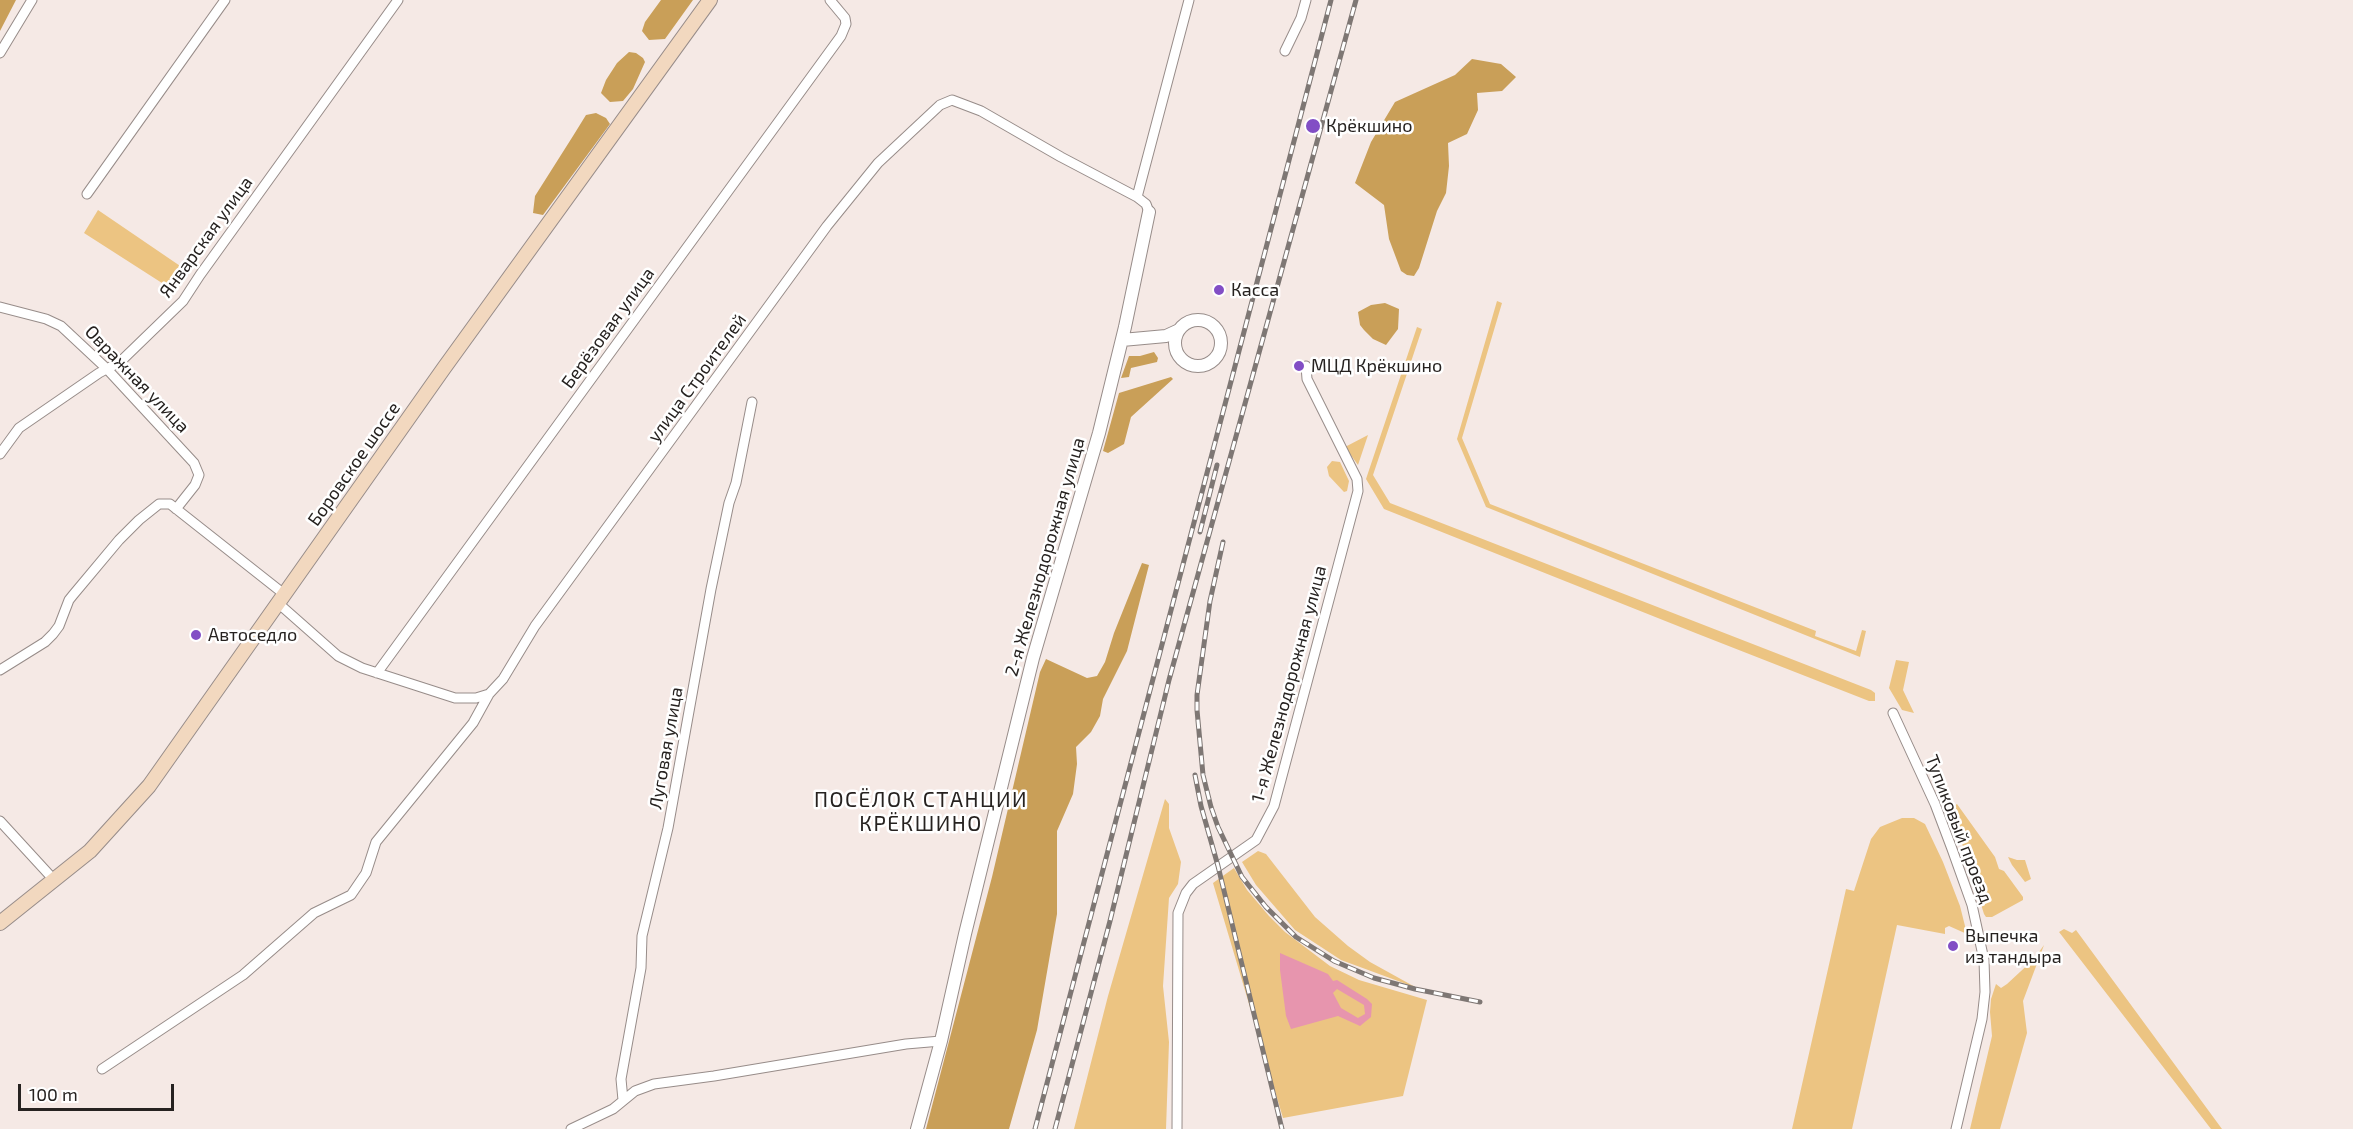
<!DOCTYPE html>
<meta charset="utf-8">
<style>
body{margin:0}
#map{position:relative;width:2353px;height:1129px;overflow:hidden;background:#f5e9e5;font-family:"Exo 2",sans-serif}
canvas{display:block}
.scale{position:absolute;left:18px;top:1084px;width:156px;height:27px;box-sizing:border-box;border:3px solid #262220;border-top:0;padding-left:8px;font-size:18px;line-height:21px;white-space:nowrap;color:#262220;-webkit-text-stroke:4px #fff;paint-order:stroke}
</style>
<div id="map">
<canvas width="2353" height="1129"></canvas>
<div class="scale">100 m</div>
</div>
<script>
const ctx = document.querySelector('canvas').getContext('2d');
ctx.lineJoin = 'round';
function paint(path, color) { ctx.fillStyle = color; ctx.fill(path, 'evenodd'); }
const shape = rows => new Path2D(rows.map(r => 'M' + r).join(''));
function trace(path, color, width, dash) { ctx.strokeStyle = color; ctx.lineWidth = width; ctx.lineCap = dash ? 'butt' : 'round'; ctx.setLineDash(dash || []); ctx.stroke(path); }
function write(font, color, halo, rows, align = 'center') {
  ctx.font = font + ' "Exo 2",sans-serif'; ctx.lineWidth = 5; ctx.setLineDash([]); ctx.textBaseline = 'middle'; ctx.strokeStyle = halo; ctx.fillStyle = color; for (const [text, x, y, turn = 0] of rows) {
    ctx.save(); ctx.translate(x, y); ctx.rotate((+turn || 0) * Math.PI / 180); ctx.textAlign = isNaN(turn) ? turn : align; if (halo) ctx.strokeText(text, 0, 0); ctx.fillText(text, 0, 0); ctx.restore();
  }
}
paint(shape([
 [98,210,189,272,176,292,84,233],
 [1497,301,1502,303,1462,438,1490,504,1816,631,1815,636,1856,651,1862,630,1866,631,1860,657,1486,507,1457,439],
 [1417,327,1422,329,1373,475,1390,503,1871,690,1875,693,1875,701,1869,701,1698,634,1384,509,1366,479],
 [1368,435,1358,465,1345,447],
 [1332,461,1340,462,1349,481,1347,491,1344,492,1329,476,1327,467],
 [1896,660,1909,662,1903,690,1914,713,1902,710,1889,688],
 [1165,799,1169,804,1169,828,1181,862,1178,884,1169,898,1163,986,1169,1042,1166,1129,1074,1129,1108,996],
 [1957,804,1995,857,1999,869,2004,871,2023,897,2023,900,1992,917,1986,917,1984,914,1951,808],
 [1902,818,1914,818,1925,824,1943,862,1960,906,1967,934,1949,926,1945,928,1945,934,1897,925,1852,1129,1792,1129,1846,889,1854,891,1871,839,1880,827],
 [1258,851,1266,854,1315,917,1348,946,1370,962,1417,988,1341,960,1295,930,1256,885,1242,862],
 [2008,857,2017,860,2025,860,2031,879,2025,882,2012,865],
 [1234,868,1247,890,1269,916,1285,932,1330,966,1359,980,1427,1000,1403,1096,1283,1118,1213,883],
 [2064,929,2072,933,2076,930,2222,1129,2211,1129,2059,932],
 [2044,945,2023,1001,2027,1033,2000,1129,1970,1129,1992,1036,1990,1012,1991,999,1996,984,2001,988,2007,984,2034,959]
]), '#ecc482');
paint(shape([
 [0,0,16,0,0,31],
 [661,0,693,0,665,39,649,40,642,31,645,22],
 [629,52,636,53,643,58,645,62,633,89,623,101,610,102,601,93,606,80,617,63],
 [1472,59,1501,64,1516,77,1502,91,1477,93,1478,110,1467,134,1448,143,1449,166,1446,193,1437,211,1419,268,1414,276,1407,275,1401,271,1389,239,1384,205,1355,183,1371,142,1395,102,1455,75],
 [596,113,606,118,610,124,543,215,533,213,535,196,573,136,586,115],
 [1385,303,1399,309,1398,329,1386,345,1373,339,1364,330,1360,325,1358,312,1371,305],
 [1154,352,1158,358,1157,362,1131,368,1129,377,1121,378,1129,356,1140,356],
 [1171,377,1173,379,1131,417,1124,444,1108,453,1103,451,1119,393],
 [1142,563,1149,565,1127,651,1103,699,1100,716,1091,732,1076,747,1077,764,1073,794,1057,831,1057,914,1037,1030,1009,1129,926,1129,992,877,1040,672,1046,659,1087,678,1097,676,1105,662,1114,633]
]), '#c99f58');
paint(shape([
 [1280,953,1328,974,1333,981,1337,980,1367,999,1372,1004,1371,1017,1360,1026,1338,1016,1291,1029,1286,1016,1280,970],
 [1337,989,1364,1005,1365,1014,1358,1018,1341,1008,1333,993]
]), '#e795ae');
const minor = shape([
 [1285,51,1301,18,1306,0],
 [0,53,32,0],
 [87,194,225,0],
 [1137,197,1189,0],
 [0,307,46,319,61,326,107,369,194,463,199,475,195,485,176,509],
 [0,454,19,428,99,373,120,362,183,301,200,275,398,0],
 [278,603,338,656,362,668,455,698,476,698,489,694],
 [0,670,45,642,53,634,59,626,69,600,73,595,119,540,139,520,159,504,170,504,284,594],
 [377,673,841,36,846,24,845,18,830,0],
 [1893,713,1935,804,1952,849,1972,905,1984,960,1985,992,1982,1019,1956,1129],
 [0,821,55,881],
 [102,1069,243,975,314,913,351,895,366,873,376,842,473,723,489,694,503,679,535,626,827,226,878,163,940,105,952,100,981,111,1061,157,1137,197,1146,204,1149,212],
 [623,1100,621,1079,641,968,642,936,668,828,711,589,729,503,736,483,752,402],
 [571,1129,613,1109,635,1091,654,1084,714,1076,906,1044,941,1041],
 [1177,1129,1178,913,1186,893,1193,884,1256,840,1274,806,1358,491,1357,479,1307,379,1306,366]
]);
const tertiary = shape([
 '1175 343a23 23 0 1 1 46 0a23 23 0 1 1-46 0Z',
 [1122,340,1166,336,1179,330],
 [917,1129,941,1041,965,934,1033,658,1099,433,1125,327,1149,212]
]);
const secondary = shape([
 [0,923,90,851,149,786,444,368,710,0]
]);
trace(minor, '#978c89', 11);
trace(tertiary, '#978c89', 14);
trace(secondary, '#978c89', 16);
trace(minor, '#fff', 9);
trace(tertiary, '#fff', 12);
trace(secondary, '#f2d8bf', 14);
const rail = shape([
 [1200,532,1217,465],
 [1223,542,1210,601,1197,695,1197,710,1203,775,1211,807,1218,827,1242,877,1266,907,1296,937,1334,961,1374,978,1415,989,1480,1002],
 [1195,775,1201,806,1218,866,1282,1129],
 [1035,1129,1331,0],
 [1055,1129,1110,921,1169,680,1356,0]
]);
trace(rail, '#7e7774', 5);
trace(rail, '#fff', 3, [9]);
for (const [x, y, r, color] of [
 [1313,126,8,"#824ec5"],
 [1219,290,6,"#824ec5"],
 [1299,366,6,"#824ec5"],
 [196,635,6,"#824ec5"],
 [1953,946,6,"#824ec5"]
]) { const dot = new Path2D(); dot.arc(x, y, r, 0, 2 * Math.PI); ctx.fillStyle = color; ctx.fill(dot); trace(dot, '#fff', 2); }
write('18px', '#262220', '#fff', [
 ["Крёкшино",1326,126],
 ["Касса",1231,290],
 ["МЦД Крёкшино",1311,366],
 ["Автоседло",208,635],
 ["Выпечка",1965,936],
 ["из тандыра",1965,957]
], 'left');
write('18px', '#262220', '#fff', [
 ["Январская улица",206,237,-54],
 ["Берёзовая улица",608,328,-54],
 ["улица Строителей",697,378,-54],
 ["Овражная улица",137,379,46],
 ["Боровское шоссе",354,464,-55],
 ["2-я Железнодорожная улица",1045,557,-74],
 ["1-я Железнодорожная улица",1289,684,-75],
 ["Луговая улица",666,748,-80],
 ["Тупиковый проезд",1959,829,69]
]);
ctx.letterSpacing = '1.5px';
write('21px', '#262220', '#fff', [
 ["ПОСЁЛОК СТАНЦИИ",921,800],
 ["КРЁКШИНО",921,824]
]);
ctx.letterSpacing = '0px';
</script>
